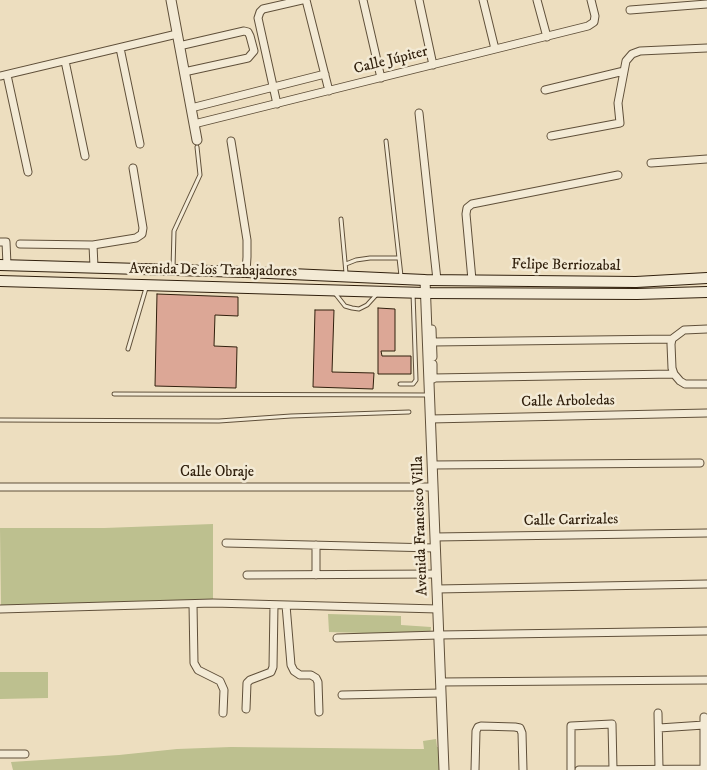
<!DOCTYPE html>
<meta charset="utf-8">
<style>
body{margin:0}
canvas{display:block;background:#eddebf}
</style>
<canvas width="707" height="770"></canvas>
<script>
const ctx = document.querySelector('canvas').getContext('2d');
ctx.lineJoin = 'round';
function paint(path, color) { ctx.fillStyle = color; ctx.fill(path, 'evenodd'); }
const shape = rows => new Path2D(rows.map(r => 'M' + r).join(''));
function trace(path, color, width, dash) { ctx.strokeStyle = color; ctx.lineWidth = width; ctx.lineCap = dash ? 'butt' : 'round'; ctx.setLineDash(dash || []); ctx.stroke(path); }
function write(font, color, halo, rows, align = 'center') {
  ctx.font = font + ' "IM FELL DW Pica",serif'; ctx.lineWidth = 5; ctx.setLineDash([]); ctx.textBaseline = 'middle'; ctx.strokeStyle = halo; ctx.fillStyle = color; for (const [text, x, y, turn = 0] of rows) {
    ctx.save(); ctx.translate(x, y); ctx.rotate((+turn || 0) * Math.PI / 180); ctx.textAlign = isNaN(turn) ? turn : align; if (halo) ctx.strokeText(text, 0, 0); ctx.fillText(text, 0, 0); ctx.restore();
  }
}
paint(shape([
 [213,524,213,606,1,609,0,528,104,528],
 [328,614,401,616,401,625,431,627,430,635,329,632],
 [0,672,48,672,48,698,0,699],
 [436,739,437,747,443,747,444,770,13,770,11,762,119,755,177,749,231,747,413,749,424,749,423,741]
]), '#bdc08f');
const building = shape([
 [157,294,238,297,238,316,215,315,214,346,237,347,236,388,155,386,157,294],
 [378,308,395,309,395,351,381,351,382,356,411,356,411,374,378,374,378,308],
 [315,310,334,310,332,372,374,373,373,389,313,387,315,310]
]);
paint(building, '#dca796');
trace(building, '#31200d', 1);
const service = shape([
 [386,141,401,276],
 [341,219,346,273],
 [346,264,356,260,370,258,399,258],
 [173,269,174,231,200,175,197,147],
 [334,292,345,306,352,308,359,309,367,305,377,294],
 [128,349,146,288],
 [400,384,413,384,416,380,413,293],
 [114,394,429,395],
 [0,420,219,421,291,416,409,412]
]);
const minor = shape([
 [306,0,329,91],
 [363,0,381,78],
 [419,0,433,65],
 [483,0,495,49],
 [537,0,547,37],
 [630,10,707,4],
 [179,46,244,31,248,32,250,36,254,51,248,58,184,72],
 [120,48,140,144],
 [65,61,85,156],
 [7,75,28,172],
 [0,76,177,34],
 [545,90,624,71],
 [277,104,258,18,260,12,263,9,302,0],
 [191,108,325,74],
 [419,113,437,280],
 [194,124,588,26,594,22,595,16,591,0],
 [551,136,620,123,618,103,626,61,632,54,640,51,707,48],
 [231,141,247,240,247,257,246,272],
 [651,163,707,159],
 [0,242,6,242,7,265],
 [20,244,93,245,136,238,142,234,143,228,133,168],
 [93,245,94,267],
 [472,280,466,214,467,208,472,204,618,175],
 [432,329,433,357],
 [707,329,684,330,672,339,671,344,672,368,674,374,680,381,685,384,707,384],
 [433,342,672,339],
 [433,364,433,379],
 [433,378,674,374],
 [430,419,707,413],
 [432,465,700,463],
 [0,487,433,487],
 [435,537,707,533],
 [226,543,435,548],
 [247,575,436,574],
 [316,575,316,545],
 [437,589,707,584],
 [193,604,194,663,198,670,220,681,224,690,223,713],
 [286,605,291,665,294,671,300,675,311,675,316,678,318,682,319,712],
 [0,609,213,603,438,609],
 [337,638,439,635,707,631],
 [440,682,707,680],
 [342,695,441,693],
 [246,709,247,683,250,680,271,672,273,667,274,605],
 [658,713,659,769],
 [704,717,704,769],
 [659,728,704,725],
 [0,754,25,754],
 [475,770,476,731,478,727,481,726,515,727,520,728,522,733,523,770],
 [571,770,571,726,612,724,613,769],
 [579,770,707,769]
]);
const tertiary = shape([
 [171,0,197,140],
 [425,280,444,770]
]);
const secondary = shape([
 [0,265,246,272,425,280,636,282,707,278],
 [0,281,425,293,637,294,707,292]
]);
trace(service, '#60503a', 5);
trace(minor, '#60503a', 9);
trace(tertiary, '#60503a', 11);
trace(secondary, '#31200d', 12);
trace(service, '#f3ead5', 3);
trace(minor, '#f3ead5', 7);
trace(tertiary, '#f3ead5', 9);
trace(secondary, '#f3ead5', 10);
write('15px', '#31200d', '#f3ead5', [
 ["Calle Júpiter",391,61,-14],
 ["Felipe Berriozabal",566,266,1],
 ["Avenida De los Trabajadores",213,271,1],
 ["Calle Arboledas",568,402,-1],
 ["Calle Obraje",217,473],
 ["Calle Carrizales",571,521,-1],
 ["Avenida Francisco Villa",421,526,-92]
]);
</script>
